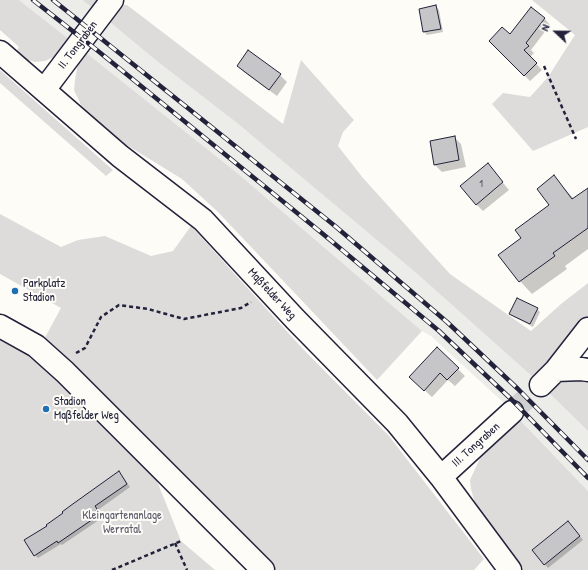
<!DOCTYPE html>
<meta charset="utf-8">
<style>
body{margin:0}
#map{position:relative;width:588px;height:570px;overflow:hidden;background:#fdfcf7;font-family:"Patrick Hand",sans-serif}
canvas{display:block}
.north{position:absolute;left:536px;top:12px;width:40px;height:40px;-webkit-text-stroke:3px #fdfcf7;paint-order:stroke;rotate:292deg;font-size:11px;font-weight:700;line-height:16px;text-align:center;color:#22223b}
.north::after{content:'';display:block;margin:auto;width:14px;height:18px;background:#22223b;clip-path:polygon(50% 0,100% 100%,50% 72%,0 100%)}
</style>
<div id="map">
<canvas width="588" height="570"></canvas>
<div class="north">N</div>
</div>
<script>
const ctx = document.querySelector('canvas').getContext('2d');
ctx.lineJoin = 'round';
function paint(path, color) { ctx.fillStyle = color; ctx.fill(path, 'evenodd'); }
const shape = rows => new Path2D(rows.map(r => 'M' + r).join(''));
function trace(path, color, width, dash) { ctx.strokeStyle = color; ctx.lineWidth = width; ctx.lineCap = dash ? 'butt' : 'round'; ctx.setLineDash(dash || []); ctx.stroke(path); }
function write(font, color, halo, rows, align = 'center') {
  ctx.font = font + ' "Patrick Hand",sans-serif'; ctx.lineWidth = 4; ctx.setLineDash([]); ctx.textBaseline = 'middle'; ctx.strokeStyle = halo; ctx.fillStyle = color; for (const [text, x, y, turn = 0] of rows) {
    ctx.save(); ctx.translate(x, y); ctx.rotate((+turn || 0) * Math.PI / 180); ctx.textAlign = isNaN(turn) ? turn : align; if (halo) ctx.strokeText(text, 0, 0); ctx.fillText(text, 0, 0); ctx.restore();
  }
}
paint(shape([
 [19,0,82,0,158,62,237,123,415,272,535,379,588,431,588,491,506,405,431,336,422,331,236,172]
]), '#ecece9');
paint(shape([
 [0,0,19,0,70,40,54,57,45,61,35,62,25,59,16,52,19,47,0,30],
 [82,0,102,0,95,10],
 [532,0,588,0,588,127,533,151,492,104,503,93,530,97,548,77,575,35],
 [119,5,127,5,283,124,301,60,354,120,343,132,338,146,363,178,450,274,531,331,561,304,588,283,588,320,535,379,415,272,237,123,158,62,107,20],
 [85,52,236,172,422,331,377,380,218,212,182,179,112,136,81,105,74,90,75,80,78,63],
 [0,70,113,170,106,176,0,83],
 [0,214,61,247,78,240,105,236,151,256,173,251,191,226,303,349,389,436,484,559,474,570,272,570,42,343,61,308,0,274],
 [0,340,46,366,151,466,181,541,215,570,0,570],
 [588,377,588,431,545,389,560,381],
 [520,420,588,491,588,570,522,570,475,503,471,489,470,480,481,456]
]), '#dddcdb');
paint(shape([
 [436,6,439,10,443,32,427,35,424,32],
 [544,18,550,25,531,50,534,53,530,57,542,70,530,81,490,41,510,36],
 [248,52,280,75,287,82,277,96,245,73,238,66],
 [454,137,461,144,466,167,442,172,435,165,431,142],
 [494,172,509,190,483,211,476,204],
 [554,177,574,199,588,189,588,249,565,266,567,269,532,294,520,281,522,238,550,205],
 [537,309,540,312,533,327,514,317,510,314],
 [458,369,465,376,455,386,448,380,432,397,410,377],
 [122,476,130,487,98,510,100,513,96,516,99,520,62,545,61,544,38,558,35,555,48,526],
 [571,525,583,540,548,568,533,550]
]), '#0003');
const building = shape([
 [436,5,441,29,423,32,419,9,436,5],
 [531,7,545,18,526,43,529,46,524,50,537,63,524,76,489,41,502,27,510,34,531,7],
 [248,50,281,74,269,90,237,66,248,50],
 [455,136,459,160,434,165,430,141,455,136],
 [488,163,503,182,476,205,460,186,488,163],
 [554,175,572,199,588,188,588,228,553,253,555,256,519,282,498,255,521,238,515,230,549,205,537,189,554,175],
 [517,298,538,308,530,324,509,314,517,298],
 [437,347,459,368,447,380,440,373,424,391,409,377,437,347],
 [119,471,127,484,95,506,97,509,93,513,96,517,58,543,57,541,34,556,24,540,47,526,46,525,63,513,62,512,70,506,119,471],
 [568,521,580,536,544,565,532,550,568,521]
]);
paint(building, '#c6c6c8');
trace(building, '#22223b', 1);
trace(shape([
 [512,412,541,385]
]), '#d1d0d1', 22, [22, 11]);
const minor = shape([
 [0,52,120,156,203,220,295,319,397,423,441,477,510,570],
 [44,90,112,0],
 [0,326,36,346,65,372,263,570],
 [556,370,581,369,588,370],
 [541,385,556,370,588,329],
 [441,477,512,412]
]);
trace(minor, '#22223b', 25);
trace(shape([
 [544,66,576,139],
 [76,353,85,348,101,317,119,305,148,309,184,319,241,308,251,302],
 [175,543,187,570],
 [112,570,181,541]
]), '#22223b', 2.5, [4, 3]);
trace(minor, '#fdfcf7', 22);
const rail = shape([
 [33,0,98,51,323,234,439,331,511,399,588,478],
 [53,0,335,226,447,322,518,389,588,460]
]);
trace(rail, '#22223b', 4.5);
trace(rail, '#fdfcf7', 3, [9]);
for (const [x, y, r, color] of [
 [15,291,4,"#1f6fb2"],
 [46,409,4,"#1f6fb2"]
]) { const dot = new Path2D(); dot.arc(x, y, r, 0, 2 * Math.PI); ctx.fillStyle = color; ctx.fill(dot); trace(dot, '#fdfcf7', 1.5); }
write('10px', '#4b4b5e', null, [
 ["1",481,184]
]);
write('12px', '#22223b', '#fdfcf7', [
 ["II. Tongraben",78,45,-53],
 ["Maßfelder Weg",272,294,47],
 ["III. Tongraben",476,445,-42]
]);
write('12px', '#22223b', '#fdfcf7', [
 ["Parkplatz",23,284],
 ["Stadion",23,298],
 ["Stadion",54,402],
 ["Maßfelder Weg",54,416]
], 'left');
write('12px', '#5a5a6b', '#fdfcf7', [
 ["Kleingartenanlage",122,516],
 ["Werratal",122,530]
]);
</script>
